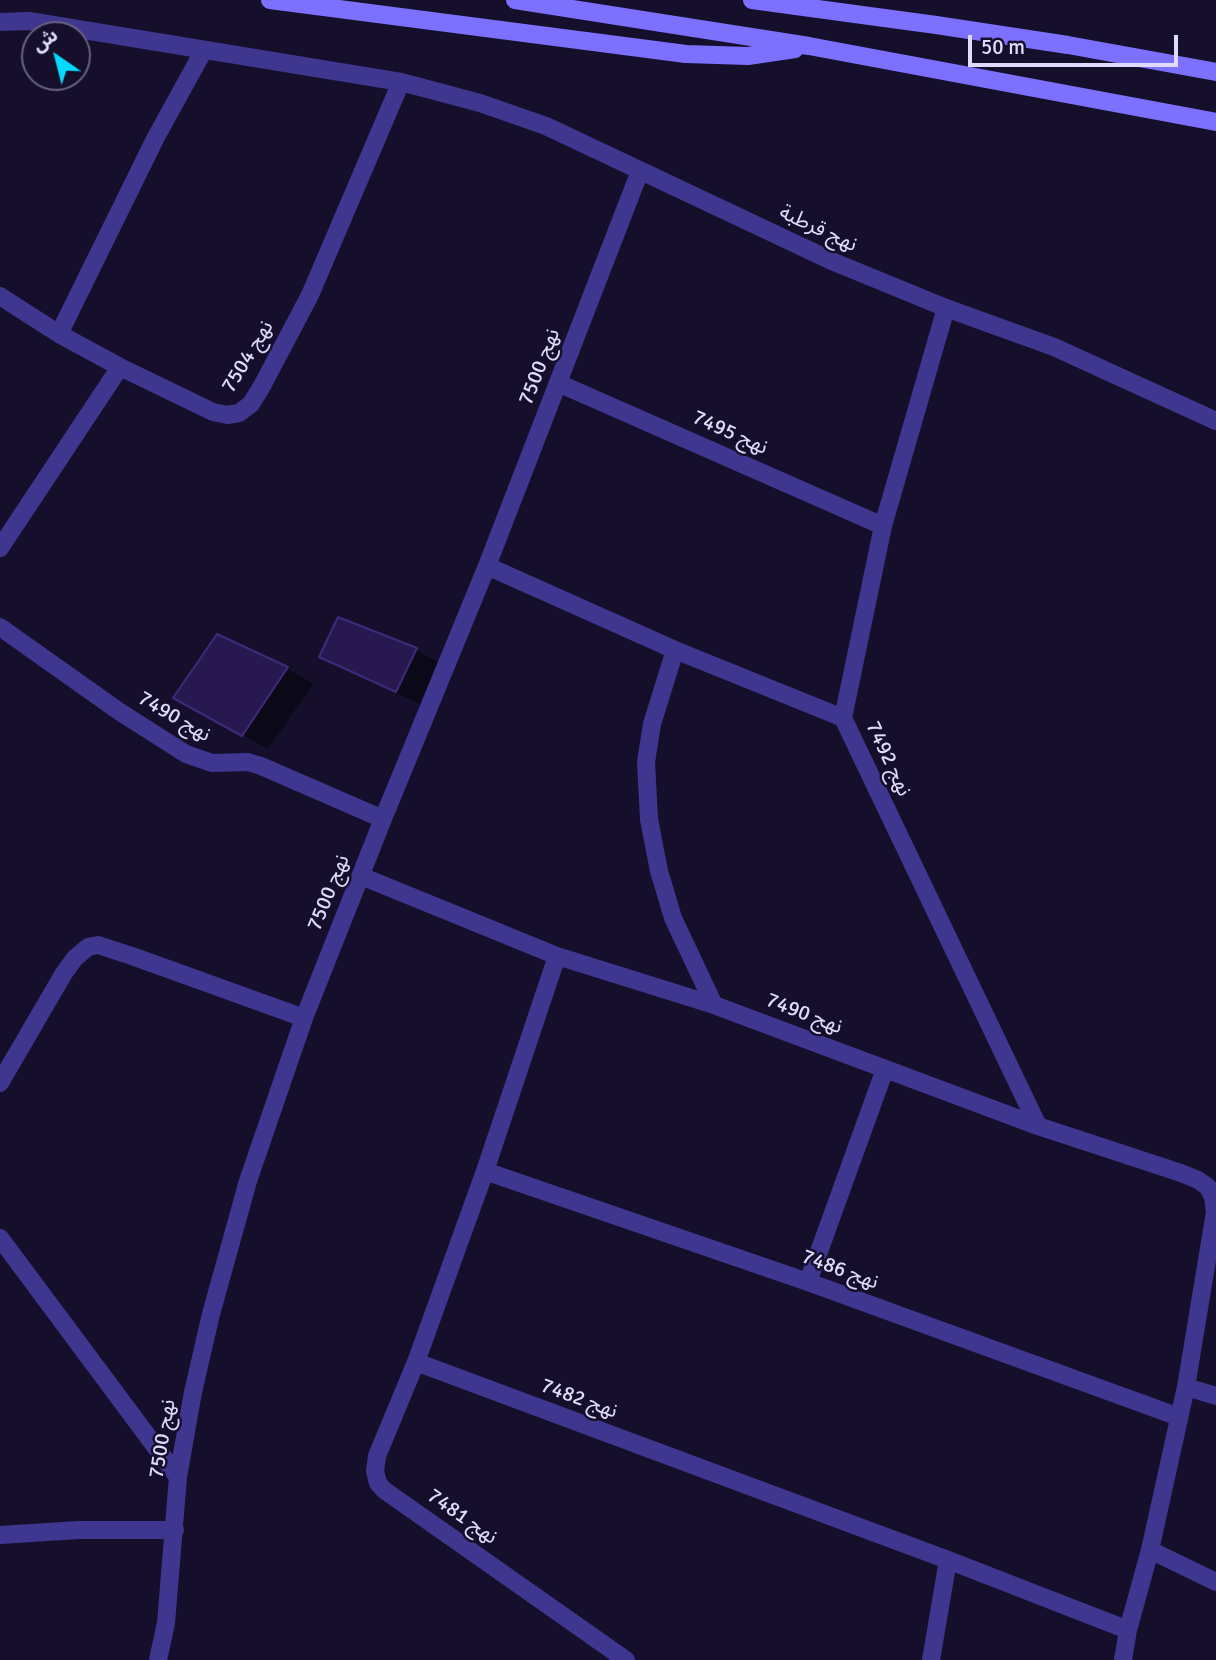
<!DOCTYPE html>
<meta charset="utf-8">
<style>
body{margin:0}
#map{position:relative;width:1216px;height:1660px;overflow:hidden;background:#160f2c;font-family:Signika,"Noto Sans Arabic",sans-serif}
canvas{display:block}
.north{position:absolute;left:21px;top:21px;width:70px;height:70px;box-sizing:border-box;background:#160f2c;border:2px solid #676080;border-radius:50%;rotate:325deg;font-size:19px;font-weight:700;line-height:28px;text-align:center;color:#e0daff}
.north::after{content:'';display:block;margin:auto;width:24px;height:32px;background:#06d9ff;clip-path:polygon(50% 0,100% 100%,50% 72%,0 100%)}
.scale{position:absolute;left:968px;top:35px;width:210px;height:32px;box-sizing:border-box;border:4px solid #e0daff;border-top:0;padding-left:9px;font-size:21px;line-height:24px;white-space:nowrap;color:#e0daff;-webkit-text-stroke:5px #160f2c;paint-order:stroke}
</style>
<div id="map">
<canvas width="1216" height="1660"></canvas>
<div class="north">ش</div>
<div class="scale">50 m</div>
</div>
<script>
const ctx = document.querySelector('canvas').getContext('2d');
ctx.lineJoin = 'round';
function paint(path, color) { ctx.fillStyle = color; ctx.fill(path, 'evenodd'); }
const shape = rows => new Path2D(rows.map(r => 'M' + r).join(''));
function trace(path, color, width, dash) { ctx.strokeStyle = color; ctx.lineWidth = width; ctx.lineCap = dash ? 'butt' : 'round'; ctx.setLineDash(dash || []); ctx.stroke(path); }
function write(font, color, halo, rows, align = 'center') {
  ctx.font = font + ' Signika,"Noto Sans Arabic",sans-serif'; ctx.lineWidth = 5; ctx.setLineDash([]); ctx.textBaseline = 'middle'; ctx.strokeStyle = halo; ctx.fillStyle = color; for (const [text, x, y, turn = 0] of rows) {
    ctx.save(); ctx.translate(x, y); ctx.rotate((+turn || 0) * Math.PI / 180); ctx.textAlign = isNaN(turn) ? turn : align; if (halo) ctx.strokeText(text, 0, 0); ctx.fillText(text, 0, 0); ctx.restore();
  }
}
paint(shape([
 [339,619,416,650,442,664,422,705,347,671,321,656],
 [218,636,288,669,313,684,268,749,201,712]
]), '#0007');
const building = shape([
 [338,617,417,648,396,692,319,657,338,617],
 [217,634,288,667,242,736,173,698,217,634]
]);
paint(building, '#27194f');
trace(building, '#3e2a7c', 2);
trace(shape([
 [0,22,29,21,401,82,480,103,546,126,834,262,946,308,1054,347,1216,421],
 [0,296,59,334,120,367],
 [946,308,883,526,843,718,1038,1126],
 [59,334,156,137,204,50],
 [558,383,883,526],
 [0,548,120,367,213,412,227,415,239,413,251,404,262,386,310,295,401,82],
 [487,566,675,650,843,718],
 [0,627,120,712,186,754,212,763,248,762,261,766,383,819],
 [675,650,652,724,646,762,649,819,659,871,673,918,714,1005],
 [361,876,557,956,714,1005,1038,1126,1181,1173,1198,1180,1208,1187,1213,1197,1215,1212,1186,1387,1150,1550,1128,1630,1123,1660],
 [557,956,485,1171,416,1362,948,1560,1128,1630],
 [0,1083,64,973,75,958,88,947,98,945,132,956,304,1018],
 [485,1171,808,1282,1179,1417],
 [0,1238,178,1477],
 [808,1282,885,1069],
 [416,1362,377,1456,375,1471,378,1483,384,1490,626,1660],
 [1186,1387,1216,1396],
 [0,1535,79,1530,175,1530],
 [1150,1550,1216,1582],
 [158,1660,166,1623,178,1477,193,1392,211,1314,248,1181,304,1018,383,819,487,566,640,171],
 [931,1660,948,1560]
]), '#3f378f', 18);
trace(shape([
 [270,0,686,54,748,56,795,49],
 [515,0,809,46,1216,122],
 [752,0,936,25,1068,45,1216,72]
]), '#7c71ff', 18);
write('21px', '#e0daff', '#160f2c', [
 ["نهج قرطبة",818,229,25],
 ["نهج 7504",248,357,-59],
 ["نهج 7500",540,367,-69],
 ["نهج 7495",730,433,24],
 ["نهج 7490",174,717,30],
 ["نهج 7492",888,759,65],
 ["نهج 7500",329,893,-68],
 ["نهج 7490",804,1014,21],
 ["نهج 7486",840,1270,20],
 ["نهج 7482",579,1399,20],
 ["نهج 7500",163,1439,-81],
 ["نهج 7481",462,1517,35]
]);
</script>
